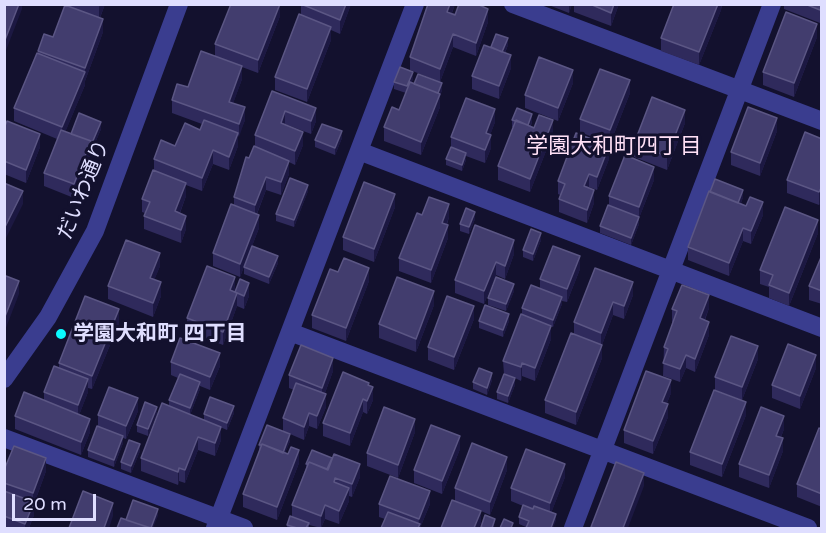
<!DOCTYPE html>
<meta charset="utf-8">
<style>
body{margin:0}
#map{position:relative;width:826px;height:533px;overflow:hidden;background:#13112e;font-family:"Varela Round",sans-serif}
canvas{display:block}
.frame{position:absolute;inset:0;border:6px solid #dfdeff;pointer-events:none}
.scale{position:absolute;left:12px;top:494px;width:84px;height:27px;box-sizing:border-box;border:3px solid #dfdeff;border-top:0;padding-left:8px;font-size:18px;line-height:21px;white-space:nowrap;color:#dfdeff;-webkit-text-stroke:4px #13112e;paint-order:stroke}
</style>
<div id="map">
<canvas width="826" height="533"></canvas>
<div class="frame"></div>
<div class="scale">20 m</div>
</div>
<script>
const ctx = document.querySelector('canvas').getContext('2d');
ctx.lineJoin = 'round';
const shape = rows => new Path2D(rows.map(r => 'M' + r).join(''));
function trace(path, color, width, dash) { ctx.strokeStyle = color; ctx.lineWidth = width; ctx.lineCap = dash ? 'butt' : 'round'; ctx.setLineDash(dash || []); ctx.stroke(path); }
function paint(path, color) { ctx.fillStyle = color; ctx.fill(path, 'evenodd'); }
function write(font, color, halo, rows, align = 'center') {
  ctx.font = font + ' "Varela Round","Noto Sans JP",sans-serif'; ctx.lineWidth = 6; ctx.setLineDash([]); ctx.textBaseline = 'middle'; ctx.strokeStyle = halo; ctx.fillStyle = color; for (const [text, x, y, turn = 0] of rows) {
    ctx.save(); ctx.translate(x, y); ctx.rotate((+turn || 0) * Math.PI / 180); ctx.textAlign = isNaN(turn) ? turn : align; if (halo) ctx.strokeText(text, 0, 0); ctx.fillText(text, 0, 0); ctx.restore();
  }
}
trace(shape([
 [513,4,822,121],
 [359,151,822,328],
 [290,332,808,528],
 [4,379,48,317,95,231,179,4],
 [4,438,244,528],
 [215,528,415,4],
 [573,528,772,4]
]), '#3a3d8f', 18);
paint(shape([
 [65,4,105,4,100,18,103,32,85,81,85,85,65,132,71,134,101,129,92,150,91,150,91,154,74,198,44,186,44,173,57,139,14,121,14,108,38,53,38,51,53,37],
 [301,4,351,4,340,34,331,30,331,40,307,102,275,90,275,77,301,15],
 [428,4,455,4,452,13,488,22,476,56,453,47,440,82,410,70,410,57],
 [546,4,572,4,569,13],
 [574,4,619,4,611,26,574,12],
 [674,4,722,4,721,10,699,65,661,51,661,38],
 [784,4,822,4,822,18,820,23,784,9],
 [280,16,258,73,242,67,242,79,233,103,245,120,238,137,238,146,229,170,213,164,202,191,186,185,186,196,180,213,186,229,181,243,144,229,144,216,145,213,142,212,142,199,154,170,154,159,200,130,202,124,172,113,172,100,188,87,215,56,215,44],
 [817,37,794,97,763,85,763,72],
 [508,45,505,53,511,68,499,99,472,89,472,76,491,47],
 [413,79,411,83,442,90,440,96,440,107,421,155,384,141,384,127,399,110,406,93,394,89,394,82],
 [573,83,558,121,525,108,525,95],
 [272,91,316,121,311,134,285,124,303,145,295,165,289,162,289,174,281,195,266,190,257,214,259,228,240,277,213,266,213,253,234,205,234,197,249,158,255,147,255,135],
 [630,93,610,144,580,132,580,119],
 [512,120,532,121,531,126,553,133,530,192,498,180,498,166,513,127,512,127],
 [495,122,490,135,491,148,485,163,466,156,466,160,462,171,446,165,446,159,451,147,451,137],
 [685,123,667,170,634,157,634,144],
 [4,128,40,147,26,183,4,174],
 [777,131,760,176,731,165,731,152],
 [342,138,335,155,315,147,315,140],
 [822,139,822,199,819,205,787,193,787,180],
 [609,159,597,190,589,187,589,188,594,203,587,223,559,212,559,199,560,195,558,194,558,181],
 [654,180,639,218,639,224,631,245,600,233,600,226,609,205,609,196],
 [308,191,294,227,276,221,276,214],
 [743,197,741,203,763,215,751,244,743,241,729,276,688,260,688,247],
 [395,207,374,262,343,250,343,237],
 [422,215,449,217,447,225,448,238,431,283,399,271,399,258],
 [475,219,469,234,460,231,460,224],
 [818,233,789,306,769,298,769,287,760,284,760,270],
 [541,240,533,261,523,257,523,250],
 [514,254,505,279,496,275,484,304,455,293,455,280],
 [822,255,822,304,809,300,809,286],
 [278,263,269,284,244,274,244,267],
 [160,266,154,280,161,296,153,317,108,299,108,286],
 [595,268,633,295,624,319,613,315,602,345,602,358,576,425,545,413,545,400,574,334,574,322],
 [580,269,567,302,562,301,562,304,553,327,522,315,522,308,540,288,540,279],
 [338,272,369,281,346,341,312,328,312,315],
 [235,290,234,292,249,296,244,309,237,306,223,345,187,331,187,318],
 [514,291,506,311,488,305,488,298],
 [434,305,416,352,379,338,379,324],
 [709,308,705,320,709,335,695,372,686,368,680,382,663,376,664,347,673,322,672,322,672,309],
 [474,319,454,370,428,360,428,347],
 [479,321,509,321,503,337,479,328],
 [119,323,92,389,88,388,88,392,79,415,90,432,81,455,15,429,15,416,44,400,44,392,59,367,59,363],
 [551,339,535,381,522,376,521,381,515,378,515,385,508,403,497,399,497,392,504,374,503,361],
 [758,359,742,400,715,390,715,377],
 [171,362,220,366,210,390,200,386,200,389,190,415,204,420,204,414,234,413,227,430,220,427,221,440,215,456,198,450,185,483,179,481,178,485,141,471,141,458,169,406,169,400,178,378,171,375],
 [816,368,800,409,772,398,772,385],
 [333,371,325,393,326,407,317,429,309,426,304,440,283,431,283,418,294,390,289,388,289,375],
 [492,380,487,395,473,389,473,382],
 [369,386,373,400,367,414,363,412,350,446,323,436,323,423],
 [671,393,667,403,668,417,653,454,624,443,624,430],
 [138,411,126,439,123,438,123,443,114,467,88,457,88,450,98,427,98,415],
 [157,413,148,436,137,432,137,425],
 [746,415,722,477,690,465,690,452],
 [784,429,781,437,783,451,769,488,739,477,739,464],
 [822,429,822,507,797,497,797,484],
 [415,432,398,478,367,466,367,453],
 [290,441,285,453,299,463,277,520,243,507,243,494,259,451,259,445],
 [460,449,442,494,414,483,414,470],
 [140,451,131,473,121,469,121,462],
 [332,461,360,477,352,497,349,496,349,501,339,524,325,519,321,528,309,525,309,528,287,528,287,525,292,516,292,505,306,468,306,464],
 [4,470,46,471,34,504,34,515,29,528,4,528],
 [507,470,490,515,481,511,481,524,455,501,455,488],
 [565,477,551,513,556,521,526,527,519,524,519,517,523,506,511,501,511,488],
 [379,504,430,504,420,528,381,528,385,519,379,517]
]), '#2f2a5c');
paint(shape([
 [19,4,22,4,22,9,5,53,5,40],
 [100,4,105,4,99,20,99,7],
 [280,4,280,16,258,73,258,60],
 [346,4,351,4,340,34,340,20],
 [450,4,455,4,447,25,447,12],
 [569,4,572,4,569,13],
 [614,4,619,4,611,26,611,13],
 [718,4,721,4,721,10,699,65,699,52],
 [822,5,822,18,820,23,820,10],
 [488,9,488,22,476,56,476,43],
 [103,19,103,32,85,81,85,85,62,140,62,127,85,72,85,68],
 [817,24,817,37,794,97,794,83],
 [331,27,331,40,307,102,307,89],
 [453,34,453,47,440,82,440,69],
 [508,38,508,45,501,61,501,54],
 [511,55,511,68,499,99,499,86],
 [242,66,242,79,229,115,229,102],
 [573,70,573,83,558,121,558,108],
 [413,72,413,79,407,93,407,86],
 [630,80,630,93,610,144,610,130],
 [442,83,442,90,440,96,440,107,421,155,421,142],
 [245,107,245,120,239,137,239,124],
 [316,108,316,121,311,134,311,121],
 [495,109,495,122,486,146,486,133],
 [685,110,685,123,667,170,667,156],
 [285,111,285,124,281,136,281,123],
 [532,114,532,121,528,132,528,126],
 [777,118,777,131,760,176,760,163],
 [553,120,553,133,530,192,530,179],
 [101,122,101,129,92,150,92,143],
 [342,131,342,138,335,155,335,148],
 [303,132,303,145,295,165,295,151],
 [238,133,238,146,229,170,229,157],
 [40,134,40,147,26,183,26,170],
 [491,135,491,148,485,163,485,150],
 [91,141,91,154,74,198,74,184],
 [609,146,609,159,597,190,597,177],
 [213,150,213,164,202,191,202,178],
 [466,153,466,160,462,171,462,165],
 [289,161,289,174,281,195,281,182],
 [654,167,654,180,639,218,639,224,631,245,631,238,639,219,639,207],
 [589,174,589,187,584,200,584,186],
 [266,177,266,190,255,218,255,205],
 [186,183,186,196,175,225,175,211],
 [308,185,308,191,294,227,294,220],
 [822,186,822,199,819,205,819,192],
 [594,190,594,203,587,223,587,210],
 [743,190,743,197,738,211,738,204],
 [23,191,23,204,4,242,4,229],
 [395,194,395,207,374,262,374,249],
 [763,202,763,215,751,244,751,231],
 [449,204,449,217,442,236,442,223],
 [475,212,475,219,469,234,469,227],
 [259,215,259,228,240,277,240,264],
 [186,216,186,229,181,243,181,230],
 [818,220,818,233,789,306,789,293],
 [448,225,448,238,431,283,431,270],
 [743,228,743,241,729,276,729,263],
 [541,233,541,240,533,261,533,254],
 [514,240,514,254,505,279,505,266],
 [160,253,160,266,150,291,150,278],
 [278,256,278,263,269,284,269,277],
 [580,256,580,269,567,302,567,289],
 [496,262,496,275,484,304,484,291],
 [369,268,369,281,346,341,346,328],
 [235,277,235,290,230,303,230,290],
 [19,281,19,294,4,333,4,319],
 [161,282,161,296,153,317,153,303],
 [633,282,633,295,624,319,624,306],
 [249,283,249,296,244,309,244,296],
 [514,284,514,291,506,311,506,304],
 [434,291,434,305,416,352,416,339],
 [237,293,237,306,223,345,223,332],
 [709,295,709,308,700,331,700,318],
 [562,297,562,304,553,327,553,320],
 [613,302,613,315,602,345,602,358,576,425,576,412,601,346,601,333],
 [474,306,474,319,454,370,454,357],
 [119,309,119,323,92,389,92,376],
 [509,314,509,321,503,337,503,330],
 [709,322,709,335,695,372,695,359],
 [551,326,551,339,535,381,535,368],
 [758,346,758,359,742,400,742,387],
 [220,353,220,366,210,390,210,377],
 [686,355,686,368,680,382,680,369],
 [816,355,816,368,800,409,800,396],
 [333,358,333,371,322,401,322,388],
 [522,363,522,376,521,381,521,367],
 [492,373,492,380,487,395,487,388],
 [515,378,515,385,508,403,508,396],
 [88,379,88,392,78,418,78,405],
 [671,380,671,393,662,415,662,402],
 [200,382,200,389,190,415,190,408],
 [369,383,369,396,373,387,373,400,367,414,367,401],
 [326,394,326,407,317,429,317,416],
 [138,398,138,411,126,439,126,426],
 [363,399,363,412,350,446,350,433],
 [746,402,746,415,722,477,722,464],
 [668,404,668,417,653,454,653,441],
 [234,406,234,413,227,430,227,423],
 [157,407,157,413,148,436,148,429],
 [309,413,309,426,304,440,304,427],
 [784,416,784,429,776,449,776,436],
 [90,419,90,432,81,455,81,442],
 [415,419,415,432,398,478,398,465],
 [221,427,221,440,215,456,215,443],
 [290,434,290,441,282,461,282,454],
 [123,436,123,443,114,467,114,460],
 [460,436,460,449,442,494,442,481],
 [198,437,198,450,185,483,185,470],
 [783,438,783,451,769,488,769,475],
 [140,444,140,451,131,473,131,466],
 [299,450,299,463,277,520,277,507],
 [507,457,507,470,490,515,490,502],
 [46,458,46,471,34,504,34,515,29,528,25,528,25,524,33,505,33,493],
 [360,464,360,477,352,497,352,484],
 [565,464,565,477,550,516,550,503],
 [179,468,179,481,178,485,178,472],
 [644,473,644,486,628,528,623,528],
 [349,488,349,501,339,524,339,511],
 [430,491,430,504,420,528,418,528,419,519],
 [113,503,113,516,109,528,104,528],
 [325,505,325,519,321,528,321,516],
 [158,509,158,516,153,528,151,528],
 [481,511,481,524,479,528,474,528],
 [556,514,556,521,553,528,551,528],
 [495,519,494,528,492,528]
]), '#1c1842');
const building = shape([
 [4,4,19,4,5,40,4,39,4,4],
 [231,4,280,4,258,60,215,44,231,4],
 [301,4,346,4,340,20,301,4],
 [428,4,450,4,447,12,455,15,459,4,477,4,488,9,476,43,453,34,440,69,410,57,428,4],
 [590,4,614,4,611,13,590,4],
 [674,4,718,4,699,52,661,38,674,4],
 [805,4,822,4,822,5,820,10,805,4],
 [65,5,103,19,85,68,38,51,44,34,53,37,65,5],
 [786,12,817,24,794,83,763,72,786,12],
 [299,14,331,27,307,89,275,77,299,14],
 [496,34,508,38,502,52,491,47,496,34],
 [484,45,511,55,499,86,472,76,484,45],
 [201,51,242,66,229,102,245,107,239,124,172,100,177,84,188,87,201,51],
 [37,53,85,72,62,127,14,108,37,53],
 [539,57,573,70,558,108,525,95,539,57],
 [400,67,413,72,407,86,394,82,400,67],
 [600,69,630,80,610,130,580,119,600,69],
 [418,74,442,83,438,93,414,84,418,74],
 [410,82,440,94,421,142,384,127,392,107,399,110,410,82],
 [272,91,316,108,311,121,285,111,281,123,303,132,295,151,255,135,272,91],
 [652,97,685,110,667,156,634,144,652,97],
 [466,98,495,109,486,133,491,135,485,150,451,137,466,98],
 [748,107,777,118,760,163,731,152,748,107],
 [517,108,532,114,528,125,512,120,517,108],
 [79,113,101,122,92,143,90,143,91,141,71,134,79,113],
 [539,115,553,120,530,179,498,166,516,120,534,128,539,115],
 [204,120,238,133,229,157,213,150,202,178,154,159,161,140,175,146,185,123,200,130,204,120],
 [7,121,40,134,26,170,4,161,4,128,7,121],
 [322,124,342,131,335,148,315,140,322,124],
 [61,130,91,141,74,184,44,173,61,130],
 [805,132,822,139,822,186,819,192,787,180,805,132],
 [576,133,609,146,597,177,589,174,584,186,594,190,587,210,559,199,565,184,558,181,576,133],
 [254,146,289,161,281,182,266,177,255,205,234,197,246,157,249,158,254,146],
 [451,147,466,153,462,165,446,159,451,147],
 [625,155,654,167,639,207,609,196,625,155],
 [153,170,186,183,175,211,186,216,181,230,144,216,150,202,142,199,153,170],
 [290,178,308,185,294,220,276,214,290,178],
 [715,179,743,190,738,203,710,192,715,179],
 [364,182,395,194,374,249,343,237,364,182],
 [4,183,23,191,4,229,4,183],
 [709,191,746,206,750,197,763,202,751,231,743,228,729,263,688,247,709,191],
 [429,197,449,204,442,223,448,225,431,270,399,258,417,213,422,215,429,197],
 [231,204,259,215,240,264,213,253,231,204],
 [608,205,639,217,631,238,600,226,608,205],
 [785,207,818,220,789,293,769,285,773,275,760,270,785,207],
 [466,208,475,212,469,227,460,224,466,208],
 [475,225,514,240,505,266,496,262,484,291,455,280,475,225],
 [531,229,541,233,533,254,523,250,531,229],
 [126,240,160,253,150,278,161,282,153,303,108,286,126,240],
 [252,246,278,256,269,277,244,267,252,246],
 [553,246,580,256,567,289,540,279,553,246],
 [822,255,822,291,809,286,822,255],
 [344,258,369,268,346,328,312,315,330,269,338,272,344,258],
 [207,266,235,277,230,290,237,293,223,332,187,318,207,266],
 [595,268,633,282,624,306,613,302,601,333,574,322,595,268],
 [6,276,19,281,4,319,4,279,6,276],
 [397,277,434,291,416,339,379,324,397,277],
 [496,277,514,284,506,304,488,298,496,277],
 [240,279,249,283,244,296,235,292,240,279],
 [531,285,562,297,553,320,522,308,531,285],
 [682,285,709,295,700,318,709,322,695,359,686,355,680,369,663,363,668,349,664,347,677,311,672,309,682,285],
 [85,296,119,309,92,376,59,363,85,296],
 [447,296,474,306,454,357,428,347,447,296],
 [485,305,509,314,503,330,479,321,485,305],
 [521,314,551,326,535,368,522,363,521,367,503,361,521,314],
 [571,333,602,345,576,412,545,400,571,333],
 [731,336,758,346,742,387,715,377,731,336],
 [180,338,220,353,210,377,171,362,180,338],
 [788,344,816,355,800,396,772,385,788,344],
 [301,345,333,358,322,388,289,375,301,345],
 [54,366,88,379,78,405,44,392,54,366],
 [479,368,492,373,487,388,473,382,479,368],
 [646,371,671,380,662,402,668,404,653,441,624,430,646,371],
 [343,372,369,383,368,385,373,387,367,401,363,399,350,433,323,423,343,372],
 [180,374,200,382,190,408,169,400,180,374],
 [504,374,515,378,508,396,497,392,504,374],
 [296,383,326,394,317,416,309,413,304,427,283,418,296,383],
 [109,387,138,398,126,426,98,415,109,387],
 [714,390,746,402,722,464,690,452,714,390],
 [24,392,90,419,81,442,15,416,24,392],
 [210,397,234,406,227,423,204,414,210,397],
 [145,402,157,407,148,429,137,425,145,402],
 [162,403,221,427,215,443,198,437,185,470,179,468,178,472,141,458,162,403],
 [384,407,415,419,398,465,367,453,384,407],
 [761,407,784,416,776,436,783,438,769,475,739,464,761,407],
 [267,425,290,434,283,453,262,444,261,445,259,445,267,425],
 [431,425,460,436,442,481,414,470,431,425],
 [97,426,123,436,114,460,88,450,97,426],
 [819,428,822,429,822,494,797,484,819,428],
 [129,440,140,444,131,466,121,462,129,440],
 [472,443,507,457,490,502,455,488,472,443],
 [262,444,288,454,291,447,299,450,277,507,243,494,262,444],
 [14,446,46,458,33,493,4,483,4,470,14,446],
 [526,449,565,464,550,503,511,488,526,449],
 [312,450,332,458,327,469,309,462,308,464,306,464,312,450],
 [334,454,360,464,352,484,335,478,334,482,349,488,339,511,325,505,321,516,292,505,309,462,328,470,334,454],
 [616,462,644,473,623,528,594,528,591,527,616,462],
 [390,476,430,491,419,519,379,504,390,476],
 [4,491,34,502,25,524,4,516,4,491],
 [83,491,113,503,104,528,69,528,83,491],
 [133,500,158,509,151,528,126,520,133,500],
 [452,500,481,511,474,528,441,528,452,500],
 [523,505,533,509,534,506,556,514,551,528,526,528,529,521,519,517,523,505],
 [388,512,420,524,418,528,381,528,388,512],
 [485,515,495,519,492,528,484,528,481,527,485,515],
 [290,516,309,523,306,528,297,528,287,525,290,516],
 [121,518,150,528,117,528,121,518],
 [504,519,513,523,511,528,500,528,504,519]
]);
paint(building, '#423d6e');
trace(building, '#5b5684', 1.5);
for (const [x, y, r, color] of [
 [61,334,6,"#0af9ff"]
]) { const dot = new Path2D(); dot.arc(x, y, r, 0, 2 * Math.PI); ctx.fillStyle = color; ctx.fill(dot); trace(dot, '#13112e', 2); }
write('21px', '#dfdeff', '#13112e', [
 ["だいわ通り",84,190,-68]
]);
write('bold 21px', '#dfdeff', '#13112e', [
 ["学園大和町 四丁目",73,334]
], 'left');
write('22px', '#ffe0f6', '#13112e', [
 ["学園大和町四丁目",614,147]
]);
</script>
